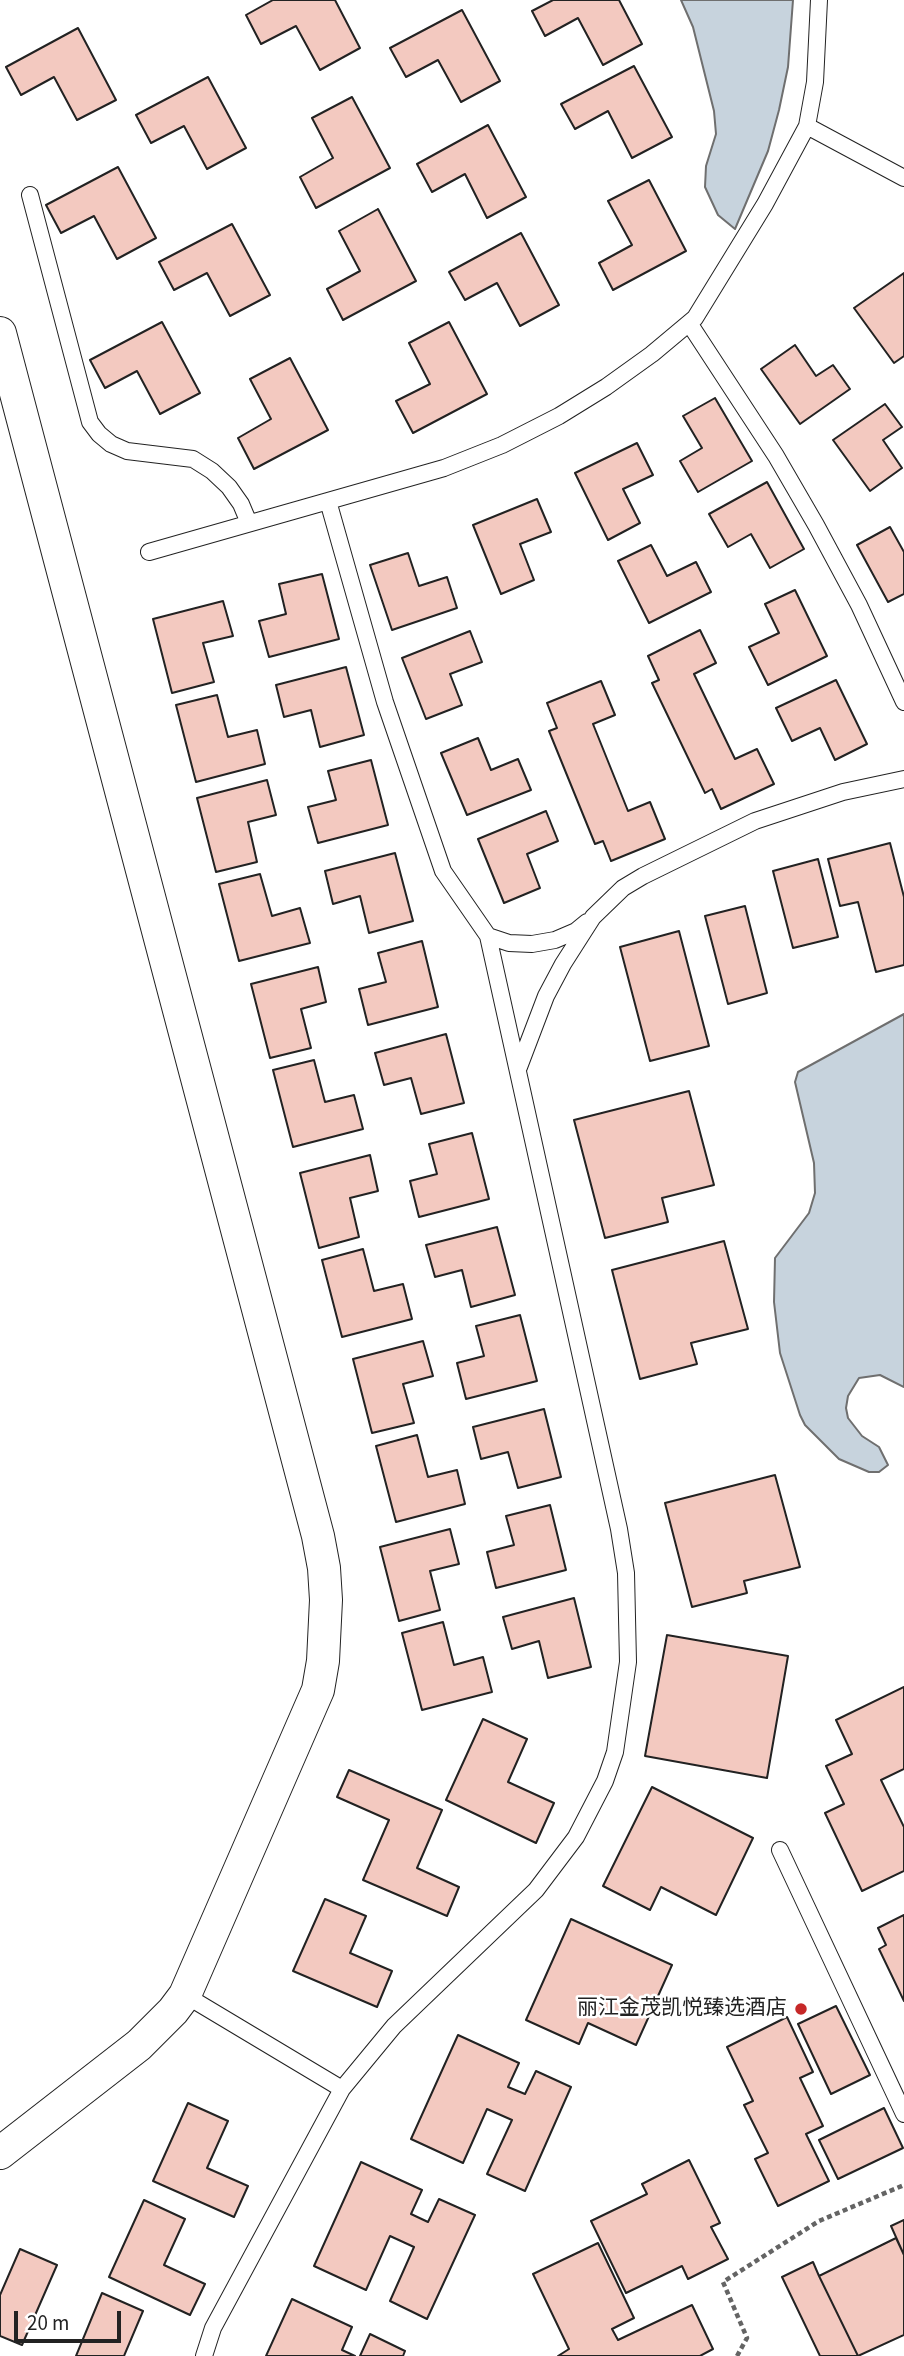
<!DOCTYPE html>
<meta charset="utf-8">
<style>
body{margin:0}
#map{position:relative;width:904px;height:2356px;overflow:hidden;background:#fff;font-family:"Source Sans 3",sans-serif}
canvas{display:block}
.scale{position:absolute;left:14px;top:2311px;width:107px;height:32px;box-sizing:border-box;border:4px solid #222;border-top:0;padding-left:9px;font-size:21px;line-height:24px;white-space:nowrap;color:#222;-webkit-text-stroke:5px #fff;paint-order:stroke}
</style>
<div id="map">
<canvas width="904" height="2356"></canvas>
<div class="scale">20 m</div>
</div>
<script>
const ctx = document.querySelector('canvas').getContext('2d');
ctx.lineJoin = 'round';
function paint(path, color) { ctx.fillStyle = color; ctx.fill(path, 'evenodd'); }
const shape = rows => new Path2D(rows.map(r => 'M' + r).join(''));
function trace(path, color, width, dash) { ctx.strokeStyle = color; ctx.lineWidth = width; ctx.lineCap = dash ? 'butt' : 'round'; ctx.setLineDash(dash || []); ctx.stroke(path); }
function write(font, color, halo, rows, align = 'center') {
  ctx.font = font + ' "Source Sans 3","Noto Sans SC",sans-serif'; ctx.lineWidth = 5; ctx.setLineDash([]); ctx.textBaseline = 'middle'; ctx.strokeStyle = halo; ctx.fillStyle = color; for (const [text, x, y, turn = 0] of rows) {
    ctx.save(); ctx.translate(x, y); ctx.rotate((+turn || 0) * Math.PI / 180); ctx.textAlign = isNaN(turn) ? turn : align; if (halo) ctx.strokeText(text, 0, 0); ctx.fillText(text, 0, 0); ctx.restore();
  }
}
const water = shape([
 [681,0,793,0,788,67,779,110,768,151,735,229,718,215,705,187,706,166,716,134,714,111,693,27,681,0],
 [904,1014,904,1387,880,1375,859,1378,848,1396,846,1408,848,1418,862,1436,879,1447,888,1465,879,1472,869,1472,839,1459,805,1425,800,1415,780,1353,774,1302,775,1258,809,1213,815,1193,814,1163,795,1082,798,1072,904,1014]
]);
paint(water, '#c7d3dd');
trace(water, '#6f6f6f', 2);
const building = shape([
 [273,0,335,0,360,48,320,70,296,26,261,44,246,15,273,0],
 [553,0,619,0,642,44,603,65,578,18,545,36,532,11,553,0],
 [462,10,500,81,461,102,438,60,406,77,390,48,462,10],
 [78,28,116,100,77,120,54,77,21,95,6,67,78,28],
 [634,66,672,137,632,158,608,111,575,129,561,104,634,66],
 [208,77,246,148,207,169,184,126,151,143,136,115,208,77],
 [352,97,390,168,316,208,300,177,333,158,312,118,352,97],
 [488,125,526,197,487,218,465,174,432,192,417,164,488,125],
 [118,167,156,238,117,259,94,216,61,233,46,205,118,167],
 [649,180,686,251,613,290,599,263,632,245,608,201,649,180],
 [378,209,416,281,343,320,327,289,360,271,339,231,378,209],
 [232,224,270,295,230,316,207,273,174,290,159,262,232,224],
 [521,233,559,305,520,326,497,283,465,300,449,272,521,233],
 [904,273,904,356,894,363,854,308,904,273],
 [162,322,200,393,160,414,137,371,105,388,90,360,162,322],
 [449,322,487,394,413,433,396,401,430,384,409,343,449,322],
 [795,345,816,376,833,365,850,389,800,424,761,369,795,345],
 [290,358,328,430,254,469,238,438,271,419,250,379,290,358],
 [715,398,752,461,698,492,680,461,702,448,683,416,715,398],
 [885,404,902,427,883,440,902,468,870,491,833,440,885,404],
 [637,443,653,475,623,489,640,523,608,540,575,473,637,443],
 [767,482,804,549,770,568,751,534,728,547,709,514,767,482],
 [537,499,551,532,520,544,534,580,501,594,473,525,537,499],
 [890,527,904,552,904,594,888,602,857,545,890,527],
 [651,545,667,576,696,562,711,592,649,623,618,561,651,545],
 [408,553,419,586,447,577,457,608,392,630,370,565,408,553],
 [322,574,339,639,269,657,259,621,286,614,279,584,322,574],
 [795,590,827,656,768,685,749,647,779,633,765,604,795,590],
 [223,601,233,636,203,643,214,682,172,693,153,619,223,601],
 [700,630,716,663,694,674,735,759,757,749,774,784,721,809,712,789,705,793,652,683,659,680,648,656,700,630],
 [470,631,482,662,450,674,462,705,426,719,402,658,470,631],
 [346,667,364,735,320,747,311,710,284,717,276,685,346,667],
 [836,680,867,744,835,760,820,728,792,741,776,708,836,680],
 [601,681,615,715,593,724,628,811,650,802,665,839,611,861,603,841,595,844,549,731,557,728,547,703,601,681],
 [217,695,228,737,257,730,265,764,196,782,176,705,217,695],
 [478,738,491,770,518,759,531,790,467,815,441,753,478,738],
 [371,760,388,825,318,843,308,807,336,800,328,771,371,760],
 [267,780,276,815,248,822,257,862,216,872,197,798,267,780],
 [546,811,558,841,527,854,540,888,504,903,478,839,546,811],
 [890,843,904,897,904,965,876,972,858,902,840,906,828,859,890,843],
 [395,853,413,921,369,933,360,896,333,904,325,871,395,853],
 [818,859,838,937,793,948,773,871,818,859],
 [260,874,272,916,300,908,310,943,239,961,219,884,260,874],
 [745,906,767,993,728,1004,705,916,745,906],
 [679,931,709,1046,650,1061,620,947,679,931],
 [422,941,438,1007,368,1025,359,989,386,982,378,953,422,941],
 [318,967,326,1002,301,1009,311,1048,270,1058,251,984,318,967],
 [446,1034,464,1103,421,1114,411,1078,384,1085,375,1053,446,1034],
 [314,1060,325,1102,354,1095,363,1129,293,1147,273,1070,314,1060],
 [689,1091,714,1185,662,1198,668,1222,605,1238,574,1120,689,1091],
 [472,1133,489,1199,419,1217,410,1181,437,1174,429,1144,472,1133],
 [370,1155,378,1191,350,1198,359,1237,319,1248,300,1173,370,1155],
 [497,1227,515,1295,471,1307,462,1270,435,1277,426,1245,497,1227],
 [724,1241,748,1329,691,1343,697,1364,640,1379,612,1270,724,1241],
 [363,1249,374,1291,403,1284,412,1319,342,1337,322,1260,363,1249],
 [520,1315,537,1381,466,1399,457,1363,484,1356,476,1326,520,1315],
 [423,1341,433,1376,403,1384,414,1423,372,1433,353,1359,423,1341],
 [544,1409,561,1477,518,1488,508,1452,481,1459,473,1427,544,1409],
 [417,1435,428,1477,457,1470,465,1504,396,1522,376,1446,417,1435],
 [775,1475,800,1567,744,1581,747,1593,692,1607,665,1503,775,1475],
 [550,1505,566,1570,496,1588,487,1552,514,1545,506,1516,550,1505],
 [450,1529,459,1564,430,1571,440,1610,399,1621,380,1547,450,1529],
 [574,1598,591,1667,548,1678,539,1641,512,1649,503,1617,574,1598],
 [443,1622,454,1665,483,1657,492,1692,422,1710,402,1633,443,1622],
 [667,1635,788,1656,767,1778,645,1756,667,1635],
 [904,1687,904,1769,881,1780,904,1827,904,1871,862,1891,825,1813,844,1804,826,1766,852,1754,836,1720,904,1687],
 [483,1719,527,1739,508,1782,554,1803,536,1843,446,1800,483,1719],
 [349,1770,442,1810,417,1868,459,1887,447,1916,363,1880,389,1820,337,1797,349,1770],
 [652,1787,753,1838,716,1915,661,1887,650,1910,603,1886,652,1787],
 [325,1899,366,1916,350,1953,392,1971,377,2007,293,1971,325,1899],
 [904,1915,904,2001,879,1949,886,1945,878,1928,904,1915],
 [571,1919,672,1965,636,2045,588,2023,579,2044,526,2020,571,1919],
 [836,2006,870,2075,831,2094,798,2024,836,2006],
 [787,2017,813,2072,800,2078,823,2126,806,2134,829,2181,778,2206,755,2159,768,2153,744,2105,753,2101,727,2047,787,2017],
 [458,2035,519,2063,508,2087,525,2094,536,2071,571,2087,525,2191,487,2174,512,2120,487,2109,463,2163,411,2139,458,2035],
 [188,2103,228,2121,207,2168,248,2186,234,2217,153,2181,188,2103],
 [884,2108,903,2148,838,2179,819,2140,884,2108],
 [689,2160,720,2223,711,2227,728,2259,688,2279,682,2266,626,2293,591,2221,647,2194,642,2184,689,2160],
 [361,2162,422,2190,411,2214,428,2222,439,2199,475,2215,427,2319,390,2301,414,2247,390,2236,366,2290,314,2266,361,2162],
 [144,2200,185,2219,164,2265,205,2284,190,2315,109,2277,144,2200],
 [904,2220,904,2255,891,2226,904,2220],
 [896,2238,904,2255,904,2335,858,2356,819,2276,896,2238],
 [598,2243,634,2318,612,2329,618,2340,692,2305,713,2349,700,2356,558,2356,569,2349,533,2274,598,2243],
 [20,2249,57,2265,22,2345,0,2336,0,2295,20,2249],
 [813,2262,819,2276,858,2356,820,2356,782,2277,813,2262],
 [102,2293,143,2311,124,2356,76,2356,102,2293],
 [292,2299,352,2327,342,2350,355,2356,266,2356,292,2299],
 [370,2334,405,2351,403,2356,360,2356,370,2334]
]);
paint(building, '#f3c9c0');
trace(building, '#222', 2);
const service = shape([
 [807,126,904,178],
 [30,195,90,422,99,434,111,444,127,451,193,459,212,471,229,487,241,504,249,523],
 [689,323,776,456,816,525,859,605,904,702],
 [149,552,444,468,502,445,559,416,606,387,652,354,695,318,765,204,807,126,815,82,819,0],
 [488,936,509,943,532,944,555,940,576,931,587,922],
 [519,1067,546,996,563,964,593,917,623,888,643,876,755,821,843,792,904,779],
 [780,1850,904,2114],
 [185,1995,342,2089],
 [204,2356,213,2328,342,2089,394,2026,536,1890,576,1837,605,1781,615,1752,628,1662,626,1573,619,1529,488,936,443,871,385,702,328,501]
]);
const minor = shape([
 [0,333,318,1536,324,1568,326,1600,323,1661,318,1690,185,1995,173,2011,139,2045,0,2153]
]);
trace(service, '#222', 18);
trace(minor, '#222', 34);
trace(shape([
 [737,2356,747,2338,723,2282,819,2221,904,2185]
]), '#646464', 4.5, [5, 3.5]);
trace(service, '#fff', 16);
trace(minor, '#fff', 32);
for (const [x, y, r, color] of [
 [801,2009,7,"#c62828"]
]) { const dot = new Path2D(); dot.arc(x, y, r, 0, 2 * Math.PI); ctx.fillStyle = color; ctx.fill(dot); trace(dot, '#fff', 2.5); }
write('21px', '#222', '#fff', [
 ["丽江金茂凯悦臻选酒店",787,2009]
], 'right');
</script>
